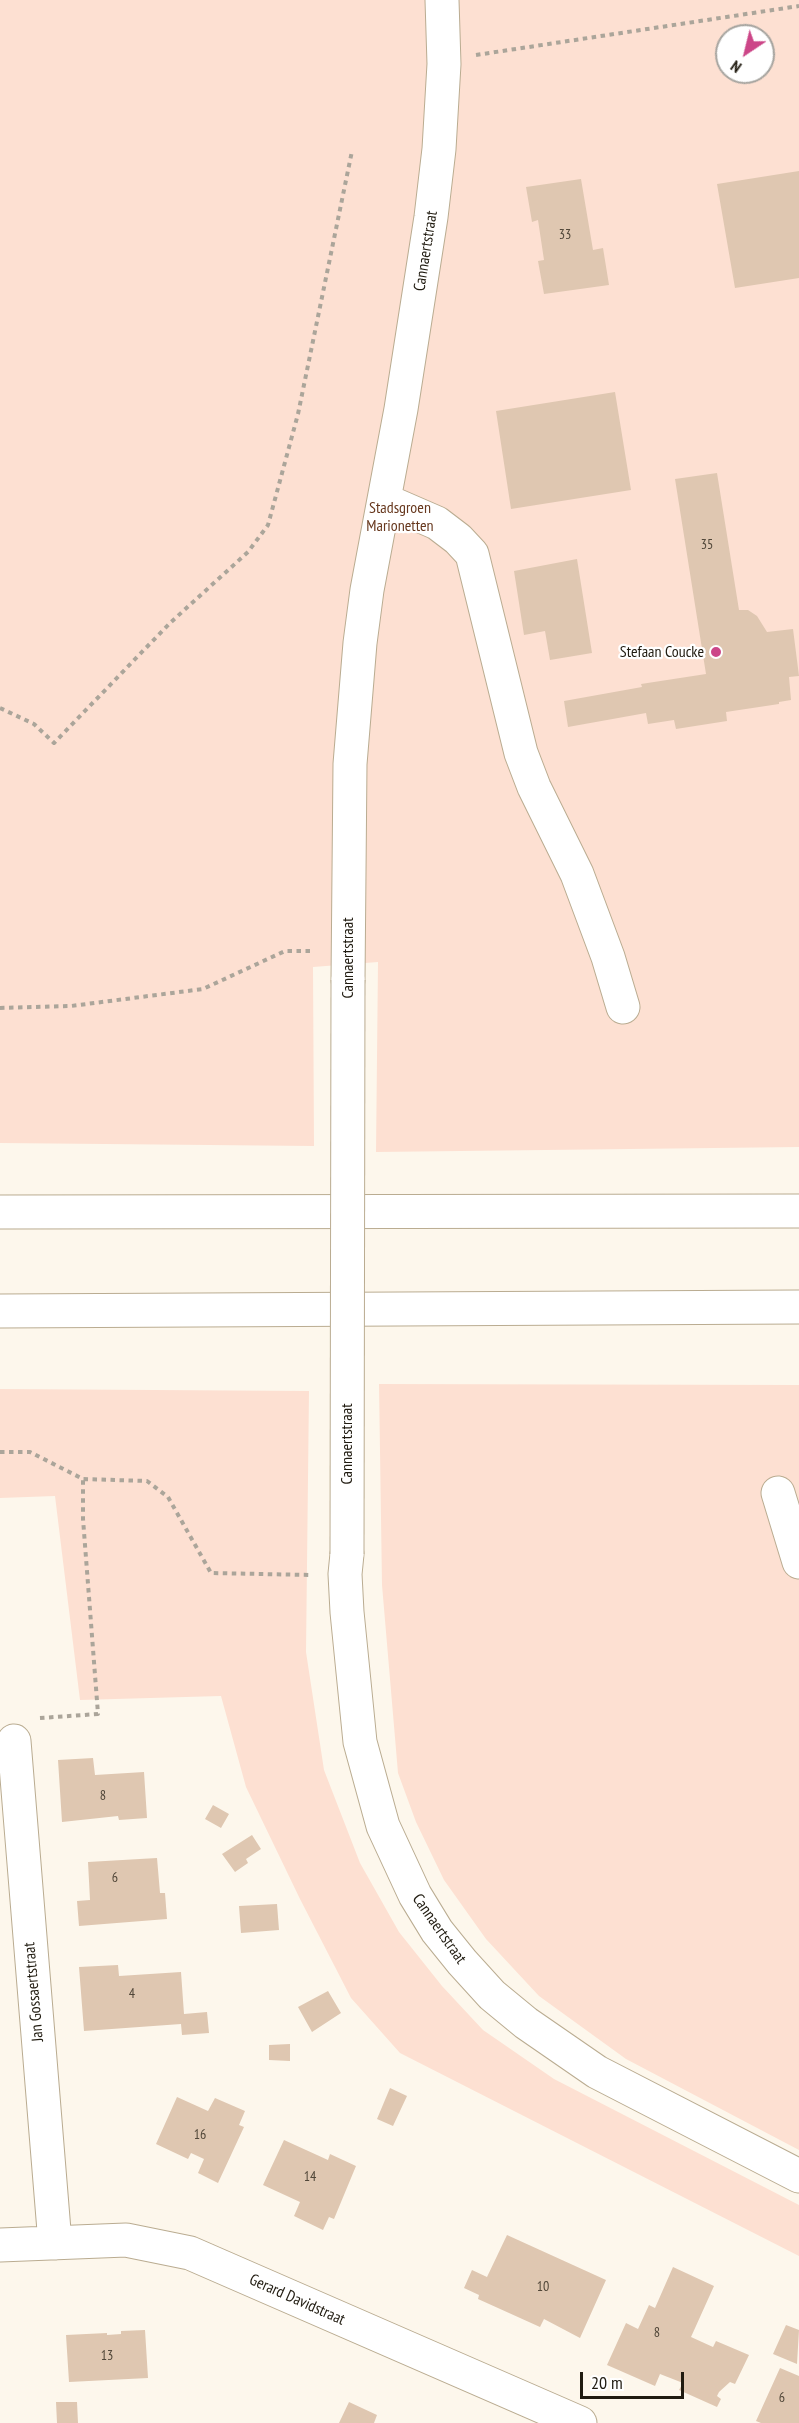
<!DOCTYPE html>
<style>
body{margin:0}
#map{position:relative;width:799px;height:2423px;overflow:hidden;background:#fdf7ec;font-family:"PT Sans Narrow",sans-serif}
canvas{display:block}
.north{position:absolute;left:715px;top:24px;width:60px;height:60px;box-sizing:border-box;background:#fff;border:2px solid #a6a49f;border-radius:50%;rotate:215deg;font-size:16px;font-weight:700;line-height:24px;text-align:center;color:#201b10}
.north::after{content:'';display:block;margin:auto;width:21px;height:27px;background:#cc4688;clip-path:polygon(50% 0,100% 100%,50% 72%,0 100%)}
.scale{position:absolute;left:580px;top:2372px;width:104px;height:27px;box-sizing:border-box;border:3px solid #201b10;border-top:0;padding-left:8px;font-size:18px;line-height:21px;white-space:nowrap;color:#201b10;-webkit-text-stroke:4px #fff;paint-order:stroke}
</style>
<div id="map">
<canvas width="799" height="2423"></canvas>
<div class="north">N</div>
<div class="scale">20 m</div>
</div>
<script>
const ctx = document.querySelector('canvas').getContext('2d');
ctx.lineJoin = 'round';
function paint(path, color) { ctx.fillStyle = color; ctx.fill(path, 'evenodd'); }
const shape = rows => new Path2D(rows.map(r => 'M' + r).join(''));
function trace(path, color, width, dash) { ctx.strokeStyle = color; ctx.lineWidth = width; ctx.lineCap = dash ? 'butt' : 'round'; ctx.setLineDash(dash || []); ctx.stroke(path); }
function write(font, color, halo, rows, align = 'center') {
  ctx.font = font + ' "PT Sans Narrow",sans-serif'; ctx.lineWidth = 4.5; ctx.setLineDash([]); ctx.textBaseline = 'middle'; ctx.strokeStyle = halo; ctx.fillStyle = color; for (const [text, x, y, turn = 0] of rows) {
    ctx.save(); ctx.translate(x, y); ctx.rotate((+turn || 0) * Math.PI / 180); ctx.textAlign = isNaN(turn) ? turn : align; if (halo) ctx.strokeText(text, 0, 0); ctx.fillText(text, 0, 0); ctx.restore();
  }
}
paint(shape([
 [0,0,799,0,799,1147,376,1152,378,962,313,967,314,1146,0,1143],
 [727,36,763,36,763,72,727,72],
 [379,1384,799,1385,799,2150,626,2059,539,1996,486,1939,444,1880,416,1822,398,1773,382,1585],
 [0,1389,309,1391,306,1652,324,1770,360,1863,399,1932,442,1986,483,2030,554,2079,799,2205,799,2256,400,2053,351,1998,300,1899,246,1787,221,1696,80,1700,55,1496,0,1498]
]), '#fde0d2');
paint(shape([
 [799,171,799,278,735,288,717,184],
 [581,179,593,250,603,248,609,285,544,294,538,261,544,260,538,220,532,222,526,187],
 [615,392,631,490,511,509,496,411],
 [717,473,739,610,748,610,757,616,767,632,793,629,799,676,789,677,791,700,779,702,779,704,726,712,727,721,676,729,674,720,648,724,646,713,568,727,564,701,642,687,641,684,706,674,675,479],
 [577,559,592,653,550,660,545,631,524,635,514,571],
 [93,1758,95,1775,144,1772,147,1818,119,1820,118,1816,62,1822,58,1760],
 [213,1805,229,1814,221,1828,205,1819],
 [252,1835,261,1849,246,1859,248,1863,235,1872,222,1854],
 [157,1858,160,1893,165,1893,167,1919,79,1926,77,1901,90,1900,88,1862],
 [277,1904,279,1930,241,1933,239,1906],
 [118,1965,119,1976,181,1972,184,2014,207,2012,209,2033,182,2035,181,2024,84,2031,79,1967],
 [328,1991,341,2013,312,2032,298,2007],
 [290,2044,290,2061,269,2060,269,2045],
 [390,2088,407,2096,393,2126,377,2119],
 [177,2097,208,2111,215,2098,245,2111,239,2125,244,2127,218,2183,198,2173,204,2159,191,2153,188,2159,156,2144],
 [284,2140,328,2160,330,2154,356,2166,334,2219,329,2217,323,2230,294,2216,300,2202,263,2185],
 [507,2235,606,2280,580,2338,544,2319,540,2327,478,2299,479,2295,464,2288,472,2270,487,2277],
 [673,2267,714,2286,691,2337,713,2347,716,2341,749,2355,735,2384,730,2382,719,2392,717,2396,721,2399,717,2407,679,2390,683,2383,660,2374,655,2386,607,2365,626,2323,638,2329,649,2305,655,2308],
 [786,2325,799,2330,797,2364,773,2354],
 [145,2330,148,2378,69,2382,66,2335,107,2333,107,2335,121,2334,121,2331],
 [780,2368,799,2376,799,2423,761,2423,756,2421],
 [56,2402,77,2402,78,2423,57,2423],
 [349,2402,377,2415,374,2423,339,2423]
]), '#dfc7b1');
const minor = shape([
 [384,500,437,523,458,539,472,554,521,753,534,787,577,874,608,957,623,1007],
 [348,980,350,764,360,643,367,590,401,409,431,217,439,149,444,64,442,0],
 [778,1493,799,1562],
 [347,1554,345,1574,347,1612,360,1742,383,1826,415,1895,437,1931,462,1962,492,1995,526,2023,597,2072,799,2176],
 [14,1741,55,2243],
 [0,2245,126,2240,190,2253,580,2423]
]);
const highway = shape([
 [0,1212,799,1211],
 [0,1311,799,1307]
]);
trace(minor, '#baac91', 35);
trace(highway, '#baac91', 35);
trace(shape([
 [476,55,799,6],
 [0,708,34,724,54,743,170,623,248,552,268,525,298,414,352,151],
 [0,1008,71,1006,203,989,285,951,314,951],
 [0,1452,30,1452,83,1479,147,1481,168,1497,211,1573,311,1575],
 [40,1718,98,1714,83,1519,83,1479]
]), '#aba59a', 4, [4.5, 4.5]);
trace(minor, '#fff', 33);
trace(highway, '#fff', 33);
const minorBridge = shape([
 [347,1554,348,980]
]);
trace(minorBridge, '#baac91', 35, []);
trace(minorBridge, '#fff', 33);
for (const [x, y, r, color] of [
 [716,652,6,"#cc4688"]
]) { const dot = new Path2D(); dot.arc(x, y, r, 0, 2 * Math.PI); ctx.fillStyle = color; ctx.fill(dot); trace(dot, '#fff', 2); }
write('14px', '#504638', null, [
 ["33",565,235],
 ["35",707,545],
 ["8",103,1796],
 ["6",115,1878],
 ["4",132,1994],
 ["16",200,2135],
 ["14",310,2177],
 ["10",543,2287],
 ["8",657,2333],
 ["13",107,2356],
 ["6",782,2398]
]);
write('16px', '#201b10', '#fff', [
 ["Cannaertstraat",426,251,-81],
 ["Cannaertstraat",348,958,-90],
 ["Cannaertstraat",347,1444,-90],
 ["Cannaertstraat",439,1929,55],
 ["Jan Gossaertstraat",34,1992,-95],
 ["Gerard Davidstraat",297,2300,24]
]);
write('16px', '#67381e', '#fff', [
 ["Stadsgroen",400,508],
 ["Marionetten",400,526]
]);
write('16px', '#201b10', '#fff', [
 ["Stefaan Coucke",704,652]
], 'right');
</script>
